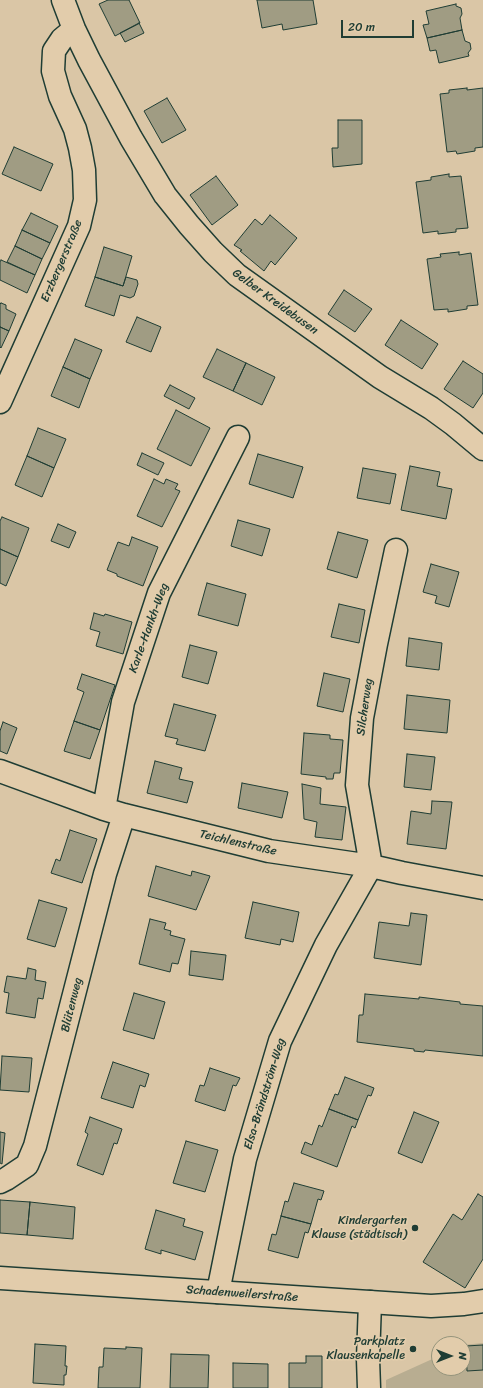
<!DOCTYPE html>
<meta charset="utf-8">
<style>
body{margin:0}
#map{position:relative;width:483px;height:1388px;overflow:hidden;background:#dac6a6;font-family:Sriracha,sans-serif}
canvas{display:block}
.north{position:absolute;left:431px;top:1336px;width:40px;height:40px;box-sizing:border-box;background:#e2ccab;border:1px solid #94937b;border-radius:50%;rotate:90deg;font-size:11px;font-weight:700;line-height:16px;text-align:center;color:#1f3d34}
.north::after{content:'';display:block;margin:auto;width:14px;height:18px;background:#1f3d34;clip-path:polygon(50% 0,100% 100%,50% 72%,0 100%)}
.scale{position:absolute;left:341px;top:20px;width:73px;height:18px;box-sizing:border-box;border:2px solid #1f3d34;border-top:0;padding-left:5px;font-size:12px;line-height:14px;white-space:nowrap;color:#1f3d34;-webkit-text-stroke:3px #e2ccab;paint-order:stroke}
</style>
<div id="map">
<canvas width="483" height="1388"></canvas>
<div class="north">N</div>
<div class="scale">20 m</div>
</div>
<script>
const ctx = document.querySelector('canvas').getContext('2d');
ctx.lineJoin = 'round';
function paint(path, color) { ctx.fillStyle = color; ctx.fill(path, 'evenodd'); }
const shape = rows => new Path2D(rows.map(r => 'M' + r).join(''));
function trace(path, color, width, dash) { ctx.strokeStyle = color; ctx.lineWidth = width; ctx.lineCap = dash ? 'butt' : 'round'; ctx.setLineDash(dash || []); ctx.stroke(path); }
function write(font, color, halo, rows, align = 'center') {
  ctx.font = font + ' Sriracha,sans-serif'; ctx.lineWidth = 3.5; ctx.setLineDash([]); ctx.textBaseline = 'middle'; ctx.strokeStyle = halo; ctx.fillStyle = color; for (const [text, x, y, turn = 0] of rows) {
    ctx.save(); ctx.translate(x, y); ctx.rotate((+turn || 0) * Math.PI / 180); ctx.textAlign = isNaN(turn) ? turn : align; if (halo) ctx.strokeText(text, 0, 0); ctx.fillText(text, 0, 0); ctx.restore();
  }
}
paint(shape([
 [483,1343,483,1388,386,1388,386,1380,439,1356,439,1368,463,1368,463,1345]
]), '#b8ad91');
const building = shape([
 [108,0,129,0,140,23,115,36,99,4,108,0],
 [257,0,313,0,317,24,283,30,282,24,262,28,257,0],
 [456,4,456,6,461,8,462,14,460,18,462,30,427,38,423,25,429,24,426,11,456,4],
 [139,23,144,33,125,42,120,33,139,23],
 [462,30,465,41,470,43,471,49,468,53,469,56,439,63,436,50,430,51,427,38,462,30],
 [467,88,467,90,483,88,483,147,475,148,475,151,457,154,456,151,447,152,440,94,449,93,449,90,467,88],
 [167,98,186,130,162,143,144,111,167,98],
 [338,120,362,120,362,164,333,167,332,148,338,148,338,120],
 [14,147,53,164,41,191,2,174,14,147],
 [449,174,449,177,461,176,468,228,456,229,456,232,438,234,438,231,423,233,416,182,431,180,431,177,449,174],
 [216,176,238,205,212,225,190,195,216,176],
 [31,213,58,226,50,243,22,230,31,213],
 [270,215,297,238,275,265,271,261,264,271,240,251,242,250,234,245,255,219,262,225,270,215],
 [22,230,50,243,42,259,15,246,22,230],
 [15,246,42,259,35,275,7,262,15,246],
 [104,247,132,256,123,286,95,277,104,247],
 [459,252,459,255,471,253,478,305,467,306,467,309,448,312,448,309,434,310,427,259,441,257,440,254,459,252],
 [1,260,35,275,27,293,0,280,0,262,1,260],
 [95,277,123,286,126,277,137,280,138,284,134,296,130,298,120,295,114,316,85,306,95,277],
 [344,290,372,309,355,332,328,314,344,290],
 [1,303,6,305,6,309,16,314,9,331,0,327,0,304,1,303],
 [137,317,161,327,151,352,126,342,137,317],
 [401,320,438,344,422,369,385,345,401,320],
 [0,327,9,331,1,348,0,347,0,327],
 [75,339,102,350,90,379,63,367,75,339],
 [217,349,246,363,233,391,203,377,217,349],
 [463,361,483,374,483,393,473,408,444,389,463,361],
 [246,363,275,377,262,405,233,391,246,363],
 [63,367,90,379,79,408,51,396,63,367],
 [170,385,195,398,189,409,164,396,170,385],
 [176,410,210,428,191,466,157,449,176,410],
 [38,428,66,439,54,468,27,456,38,428],
 [142,453,164,463,158,475,137,465,142,453],
 [258,454,303,467,293,498,249,484,258,454],
 [27,456,54,468,42,497,15,485,27,456],
 [410,466,440,472,437,486,452,489,446,519,401,510,410,466],
 [363,468,396,474,390,504,357,498,363,468],
 [154,479,164,484,166,479,178,484,175,489,180,491,162,527,137,516,154,479],
 [2,517,29,528,18,557,0,549,0,521,2,517],
 [238,520,270,529,262,556,231,546,238,520],
 [58,524,76,532,69,548,51,541,58,524],
 [338,532,368,540,357,578,327,569,338,532],
 [132,537,158,547,143,586,117,576,117,574,107,570,118,542,129,546,132,537],
 [0,549,18,557,6,586,0,583,0,549],
 [431,564,459,572,449,607,435,603,437,596,423,592,431,564],
 [207,583,246,594,238,626,198,615,207,583],
 [339,604,365,610,359,643,331,637,339,604],
 [94,613,104,616,105,614,132,622,123,654,96,646,100,632,90,629,94,613],
 [409,638,442,643,439,670,406,666,409,638],
 [190,645,217,652,208,684,182,677,190,645],
 [324,673,350,679,343,712,317,706,324,673],
 [82,674,115,685,100,730,74,721,84,692,77,689,82,674],
 [407,695,450,700,447,733,404,729,407,695],
 [174,704,216,715,205,751,176,744,178,739,165,736,174,704],
 [74,721,100,730,90,759,64,751,74,721],
 [3,722,17,728,7,754,0,751,0,731,3,722],
 [304,733,330,735,330,739,343,740,340,773,334,773,333,779,326,779,326,777,301,774,304,733],
 [407,754,435,757,431,790,404,787,407,754],
 [155,761,182,768,179,779,193,782,187,803,147,793,155,761],
 [242,783,288,792,282,818,238,808,242,783],
 [302,784,321,788,320,804,346,807,342,840,315,837,317,822,304,819,302,784],
 [432,801,452,802,446,849,407,844,411,811,431,814,432,801],
 [70,830,97,839,82,883,51,873,56,859,60,861,70,830],
 [156,866,191,876,192,871,210,876,196,910,148,896,156,866],
 [39,900,67,908,55,947,27,939,39,900],
 [253,902,299,912,293,942,281,939,280,945,245,938,253,902],
 [411,913,427,915,421,965,374,958,379,922,409,926,411,913],
 [150,919,166,923,164,929,171,931,170,935,185,939,178,964,172,963,170,972,139,964,150,919],
 [191,951,226,955,223,980,189,975,191,951],
 [28,968,36,970,35,980,46,982,43,999,38,998,35,1018,6,1013,9,993,4,992,7,976,26,979,28,968],
 [134,993,165,1002,154,1039,123,1030,134,993],
 [365,994,419,999,419,997,460,1002,460,1004,483,1006,483,1056,425,1050,424,1052,414,1051,414,1049,357,1042,359,1015,363,1015,365,994],
 [2,1056,32,1058,29,1092,0,1090,2,1056],
 [113,1062,149,1074,145,1087,140,1085,133,1108,101,1098,113,1062],
 [210,1068,240,1078,236,1086,233,1085,225,1111,195,1101,200,1085,204,1086,210,1068],
 [345,1077,374,1088,371,1096,368,1095,358,1120,329,1109,335,1094,338,1095,345,1077],
 [329,1109,358,1120,355,1128,352,1126,337,1167,301,1153,305,1142,312,1145,319,1125,322,1127,329,1109],
 [414,1112,439,1122,422,1163,398,1153,414,1112],
 [90,1117,122,1129,117,1144,114,1143,103,1175,77,1165,88,1134,85,1132,90,1117],
 [0,1132,5,1133,2,1164,0,1163,0,1132],
 [186,1141,218,1150,205,1192,173,1183,186,1141],
 [294,1183,324,1191,321,1200,318,1199,311,1224,281,1216,285,1201,288,1202,294,1183],
 [478,1194,483,1197,483,1259,465,1288,423,1262,453,1214,462,1220,478,1194],
 [0,1200,30,1202,27,1235,0,1233,0,1200],
 [30,1202,75,1207,73,1239,27,1235,30,1202],
 [156,1210,185,1219,183,1226,203,1232,195,1260,161,1250,161,1254,145,1249,156,1210],
 [281,1216,311,1224,308,1233,305,1232,298,1258,268,1250,272,1234,276,1235,281,1216],
 [35,1344,66,1346,65,1366,67,1366,66,1375,64,1375,64,1385,33,1383,35,1344],
 [483,1345,483,1370,467,1371,466,1346,483,1345],
 [126,1347,142,1348,140,1388,98,1388,99,1367,103,1367,104,1348,126,1349,126,1347],
 [171,1354,209,1355,208,1388,170,1388,171,1354],
 [306,1356,322,1356,322,1388,289,1388,289,1363,306,1363,306,1356],
 [233,1363,268,1364,268,1388,233,1388,233,1363]
]);
paint(building, '#a09c83');
trace(building, '#1f3d34', 1);
const minor = shape([
 [63,0,74,29,89,60,131,138,165,195,189,225,213,252,237,275,380,377,431,408,453,424,483,449],
 [0,402,79,226,85,200,84,170,80,148,75,129,60,96,53,71,54,51,62,39,74,29],
 [0,771,104,809,124,815,269,851,371,866,402,873,483,888],
 [104,809,123,702,159,593,238,437],
 [0,1182,6,1179,27,1165,35,1146,105,874,124,815],
 [218,1292,245,1159,280,1041,326,945,371,866,357,785,362,718,376,644,396,550],
 [369,1388,368,1359,370,1302]
]);
const tertiary = shape([
 [0,1278,431,1306,464,1304,483,1301]
]);
trace(minor, '#1f3d34', 25);
trace(tertiary, '#1f3d34', 25);
trace(minor, '#e2ccab', 22);
trace(tertiary, '#e2ccab', 22);
for (const [x, y, r, color] of [
 [415,1228,4,"#1f3d34"],
 [413,1349,4,"#1f3d34"]
]) { const dot = new Path2D(); dot.arc(x, y, r, 0, 2 * Math.PI); ctx.fillStyle = color; ctx.fill(dot); trace(dot, '#e2ccab', 1.5); }
write('12px', '#1f3d34', '#e2ccab', [
 ["Erzbergerstraße",62,261,-67],
 ["Gelber Kreidebusen",275,302,36],
 ["Karle-Hankh-Weg",149,628,-70],
 ["Silcherweg",365,707,-82],
 ["Teichlenstraße",238,843,13],
 ["Blütenweg",72,1005,-76],
 ["Elsa-Brändström-Weg",265,1094,-73],
 ["Schadenweilerstraße",242,1294,4]
]);
write('12px', '#1f3d34', '#e2ccab', [
 ["Kindergarten",407,1221],
 ["Klause (städtisch)",407,1235],
 ["Parkplatz",405,1342],
 ["Klausenkapelle",405,1356]
], 'right');
</script>
